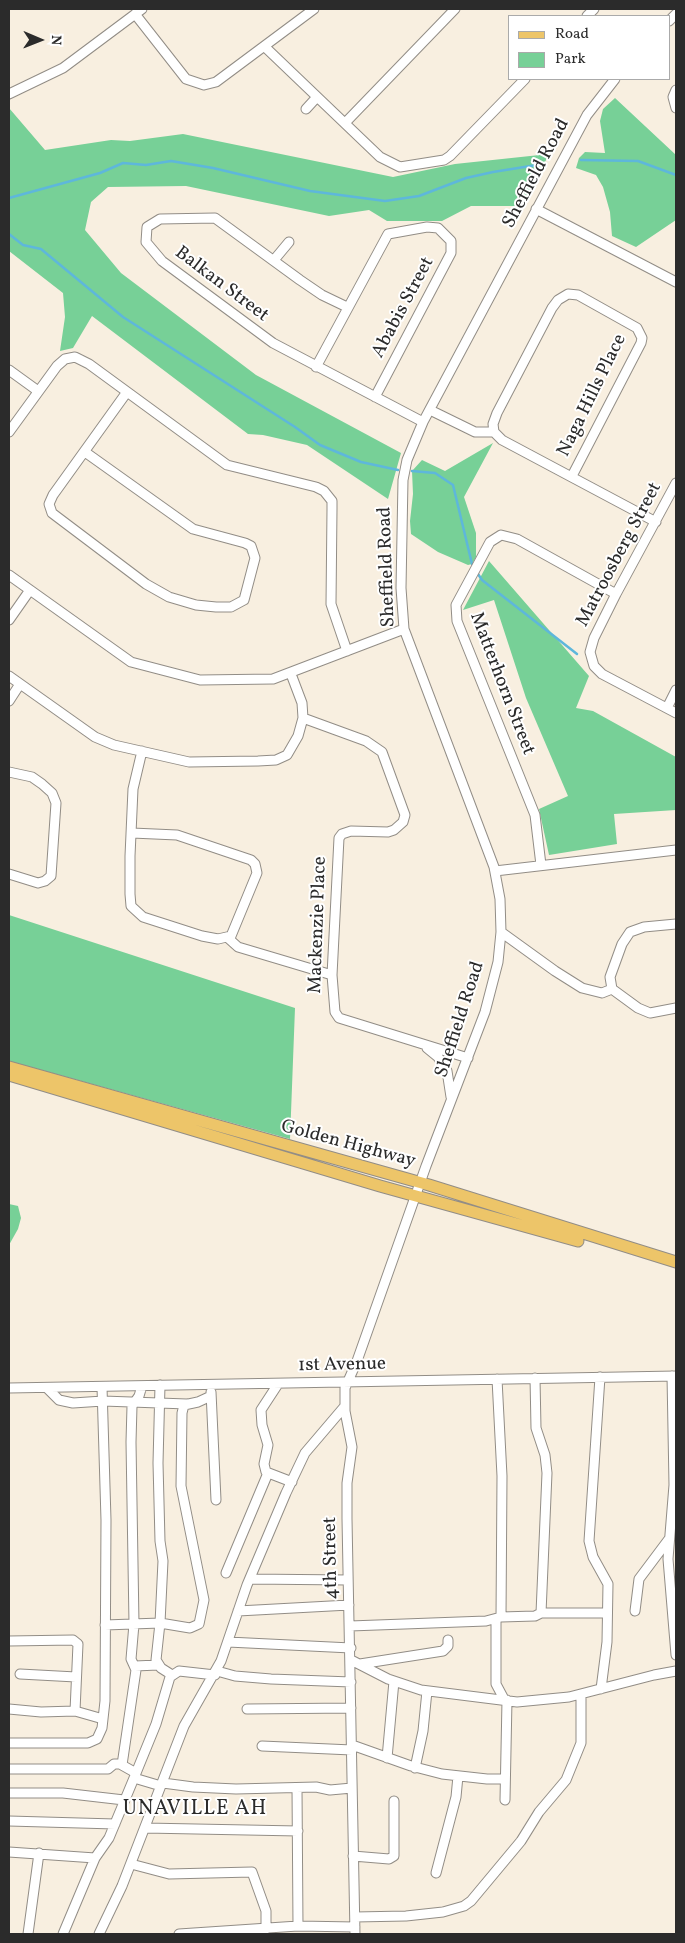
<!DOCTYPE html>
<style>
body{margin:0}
#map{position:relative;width:685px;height:1943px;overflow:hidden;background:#f8efe0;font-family:Vollkorn,serif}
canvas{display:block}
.frame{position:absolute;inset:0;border:10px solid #2b2b2b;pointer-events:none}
.legend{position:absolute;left:508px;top:15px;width:162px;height:65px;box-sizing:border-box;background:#fff;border:1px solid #aaa;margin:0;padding:6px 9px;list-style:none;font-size:15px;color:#2b2b2b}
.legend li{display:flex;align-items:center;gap:10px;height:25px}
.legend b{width:25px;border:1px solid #aaa}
.north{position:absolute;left:15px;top:15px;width:50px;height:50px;-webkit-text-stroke:4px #fff;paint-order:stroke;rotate:91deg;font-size:14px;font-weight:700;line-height:20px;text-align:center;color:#2b2b2b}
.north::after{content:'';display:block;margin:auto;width:18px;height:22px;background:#2b2b2b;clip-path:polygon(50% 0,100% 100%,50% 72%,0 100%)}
</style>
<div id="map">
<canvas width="685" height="1943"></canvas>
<div class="frame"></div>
<ul class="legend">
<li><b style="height:6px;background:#edc569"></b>Road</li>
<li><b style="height:14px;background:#77d097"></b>Park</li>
</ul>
<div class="north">N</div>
</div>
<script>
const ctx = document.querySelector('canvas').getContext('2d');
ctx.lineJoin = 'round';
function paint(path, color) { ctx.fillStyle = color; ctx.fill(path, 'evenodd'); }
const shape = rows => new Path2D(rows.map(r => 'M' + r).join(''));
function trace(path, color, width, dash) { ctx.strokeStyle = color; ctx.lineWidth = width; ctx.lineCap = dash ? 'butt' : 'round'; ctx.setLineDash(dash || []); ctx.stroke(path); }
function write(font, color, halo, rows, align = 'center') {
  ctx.font = font + ' Vollkorn,serif'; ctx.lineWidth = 4; ctx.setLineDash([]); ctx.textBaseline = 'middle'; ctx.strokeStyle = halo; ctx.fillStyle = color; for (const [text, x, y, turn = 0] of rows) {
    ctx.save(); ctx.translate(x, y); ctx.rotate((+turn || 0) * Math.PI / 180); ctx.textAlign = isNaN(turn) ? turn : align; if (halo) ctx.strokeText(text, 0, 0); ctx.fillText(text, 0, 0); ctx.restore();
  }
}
paint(shape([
 [615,98,676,155,676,220,636,247,612,236,610,212,603,187,596,175,576,168,579,158,585,152,605,153,600,121,603,109],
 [9,108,45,150,111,140,130,141,183,134,393,177,455,164,549,154,523,206,471,206,442,221,387,221,369,210,329,216,186,186,108,187,91,202,85,230,121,273,256,375,401,453,388,499,307,445,263,435,248,434,92,316,73,348,60,351,65,317,63,293,9,251],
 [493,443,464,497,476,533,476,557,472,564,468,565,438,552,411,534,410,521,413,494,412,471,422,460,445,471],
 [489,561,589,676,576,708,593,711,676,757,676,810,614,814,617,844,549,855,539,809,568,796,526,698,494,600,463,610],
 [9,915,295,1008,290,1139,9,1061],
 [9,1204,18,1206,21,1218,18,1229,9,1245]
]), '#77d097');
trace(shape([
 [581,160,638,161,676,175],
 [9,198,100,173,123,163,146,165,171,161,213,168,310,191,385,201,419,196,466,178,493,172,543,164],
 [9,234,23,245,41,249,123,317,295,427,320,445,361,462,398,470],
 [412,471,435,473,453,485,472,564],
 [476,571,482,580,577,654]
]), '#5eb7db', 2.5);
const minor = shape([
 [135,14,186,79,204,85,216,82,314,9],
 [587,16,594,9],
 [669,21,676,14],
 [265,47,380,157,400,167,444,160,450,156,525,79],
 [676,90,673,97,676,108],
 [9,94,63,68,142,9],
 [306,109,317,97],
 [345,123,455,9],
 [536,209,676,282],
 [274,260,289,242],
 [347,307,322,295,300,280,215,218,160,219,147,227,146,242,162,261,273,343,423,422],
 [316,367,388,234,427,227,438,228,451,241,451,253,375,397],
 [9,370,38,391],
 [430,410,475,432,494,432],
 [9,432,57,366,65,359,75,357,89,364,227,465,316,487,324,491,332,501,332,509,331,604,347,651],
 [85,452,193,529,245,543,251,546,255,558,244,600,231,607,216,607,196,605,169,597,146,584,52,513,49,504,53,495,127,392],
 [572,476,641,343,642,338,637,328,578,295,568,294,558,300,552,308,497,413,493,424,494,432,502,440,656,522],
 [676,483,616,594,594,638,590,652,594,666,602,674,676,713],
 [9,575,131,662,200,680,273,679,404,629],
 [9,620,30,590],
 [9,676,95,737,114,745,189,762,258,761,276,760,287,755,298,736,303,718,302,703,291,674],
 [9,701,20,684],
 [667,708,676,690],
 [303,718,366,741,382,752,405,815,403,822,394,830,388,832,351,831,342,834,339,838,332,975,335,1012,339,1018,468,1058],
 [9,772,32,777,42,784,52,793,56,803,51,876,45,881,38,883,9,874],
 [132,833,177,835,251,860,255,864,257,873,231,936,218,939,202,936,143,917,131,906,130,894,130,856,133,789,142,751],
 [541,865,535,815,457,621,456,605,490,542,501,535,517,539,616,594],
 [495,871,676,850],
 [676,924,644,927,630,932,622,944,610,977,612,989,638,1008,650,1013,676,1008],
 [501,932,555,971,582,988,602,993,612,989],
 [228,938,238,947,332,975],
 [427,1048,438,1057,447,1071,451,1097],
 [672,1376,674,1485,668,1559,676,1655],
 [600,1377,589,1541,593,1557,608,1584,607,1642,601,1689],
 [535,1378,536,1428,545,1455,547,1473,541,1613],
 [497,1379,502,1476,501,1617],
 [278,1384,261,1410,262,1425,268,1445,264,1464,266,1472,292,1482],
 [160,1385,158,1463,160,1541,163,1561,160,1623,156,1660,161,1668,172,1675],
 [9,1388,676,1376],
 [47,1388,59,1400,73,1403,103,1401,187,1404],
 [211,1392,216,1500],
 [226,1573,268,1473],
 [250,1579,348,1580],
 [238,1611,349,1605],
 [635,1611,639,1579,669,1539],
 [496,1620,496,1684,504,1699],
 [105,1625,160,1623,190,1628,199,1624,204,1600,181,1486,182,1413,184,1405,198,1402,211,1396],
 [350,1626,486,1621,501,1617,535,1616,541,1613,607,1613],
 [9,1641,73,1640,78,1644,75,1711,41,1712,9,1709],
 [228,1642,351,1648],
 [351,1660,388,1679,421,1690,517,1702,569,1697,654,1675,676,1671],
 [360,1664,443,1651,448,1646,448,1640],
 [135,1666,158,1665],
 [217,1671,235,1676,271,1679,351,1682],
 [20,1674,76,1677],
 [247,1709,351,1708],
 [75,1711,103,1719],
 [9,1743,88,1743,97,1739,102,1728,105,1701,106,1520,102,1387],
 [352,1745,411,1766,442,1774,487,1779,505,1779],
 [262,1746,352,1750],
 [387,1758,394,1681],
 [122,1765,136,1670,131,1659,134,1624,131,1442,132,1406,139,1396,142,1386],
 [415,1768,423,1731,427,1691],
 [9,1769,108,1769,114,1764,120,1764,136,1773],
 [134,1778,161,1786],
 [163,1783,193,1787,236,1789,316,1787,330,1790,352,1788],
 [297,1788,298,1926],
 [9,1793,63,1793,124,1800],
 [505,1800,507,1700],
 [9,1821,115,1824],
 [145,1828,298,1831],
 [9,1852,95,1858],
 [353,1856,389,1859,394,1856,394,1801],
 [131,1864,169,1874,252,1872,266,1911,266,1929],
 [436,1873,456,1797,458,1776],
 [355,1917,406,1916,443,1912,464,1906,471,1901,521,1841,539,1812,566,1780,581,1743,581,1694],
 [28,1934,39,1853],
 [63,1934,95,1858,109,1838,134,1778,156,1724,170,1677,179,1671,215,1675],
 [99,1934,122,1886,184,1726,221,1661,247,1585,286,1493,305,1453,345,1406],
 [179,1934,298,1926,355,1927],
 [355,1934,347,1519,347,1483,352,1447,345,1411,345,1388,357,1361,426,1166,485,1012,498,962,501,932,500,899,494,867,404,629,401,588,403,480,407,460,423,422,587,115,615,79]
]);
const major = shape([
 [9,1067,429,1185,676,1262],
 [9,1075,380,1186,578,1241]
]);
trace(minor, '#928d86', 11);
trace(major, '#928d86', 13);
trace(minor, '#fff', 9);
trace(major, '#edc569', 11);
write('19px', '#2b2b2b', '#fff', [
 ["Sheffield Road",537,174,-62],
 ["Balkan Street",221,285,37],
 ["Ababis Street",404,308,-62],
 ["Naga Hills Place",593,396,-64],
 ["Matroosberg Street",620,555,-62],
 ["Sheffield Road",388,567,-92],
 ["Matterhorn Street",501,684,69],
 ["Mackenzie Place",319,925,-88],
 ["Sheffield Road",461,1020,-72],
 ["Golden Highway",348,1145,15],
 ["1st Avenue",342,1366,-1],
 ["4th Street",332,1558,-91]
]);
ctx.letterSpacing = '1px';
write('21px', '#2b2b2b', '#fff', [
 ["UNAVILLE AH",195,1810]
]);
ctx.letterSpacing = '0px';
</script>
